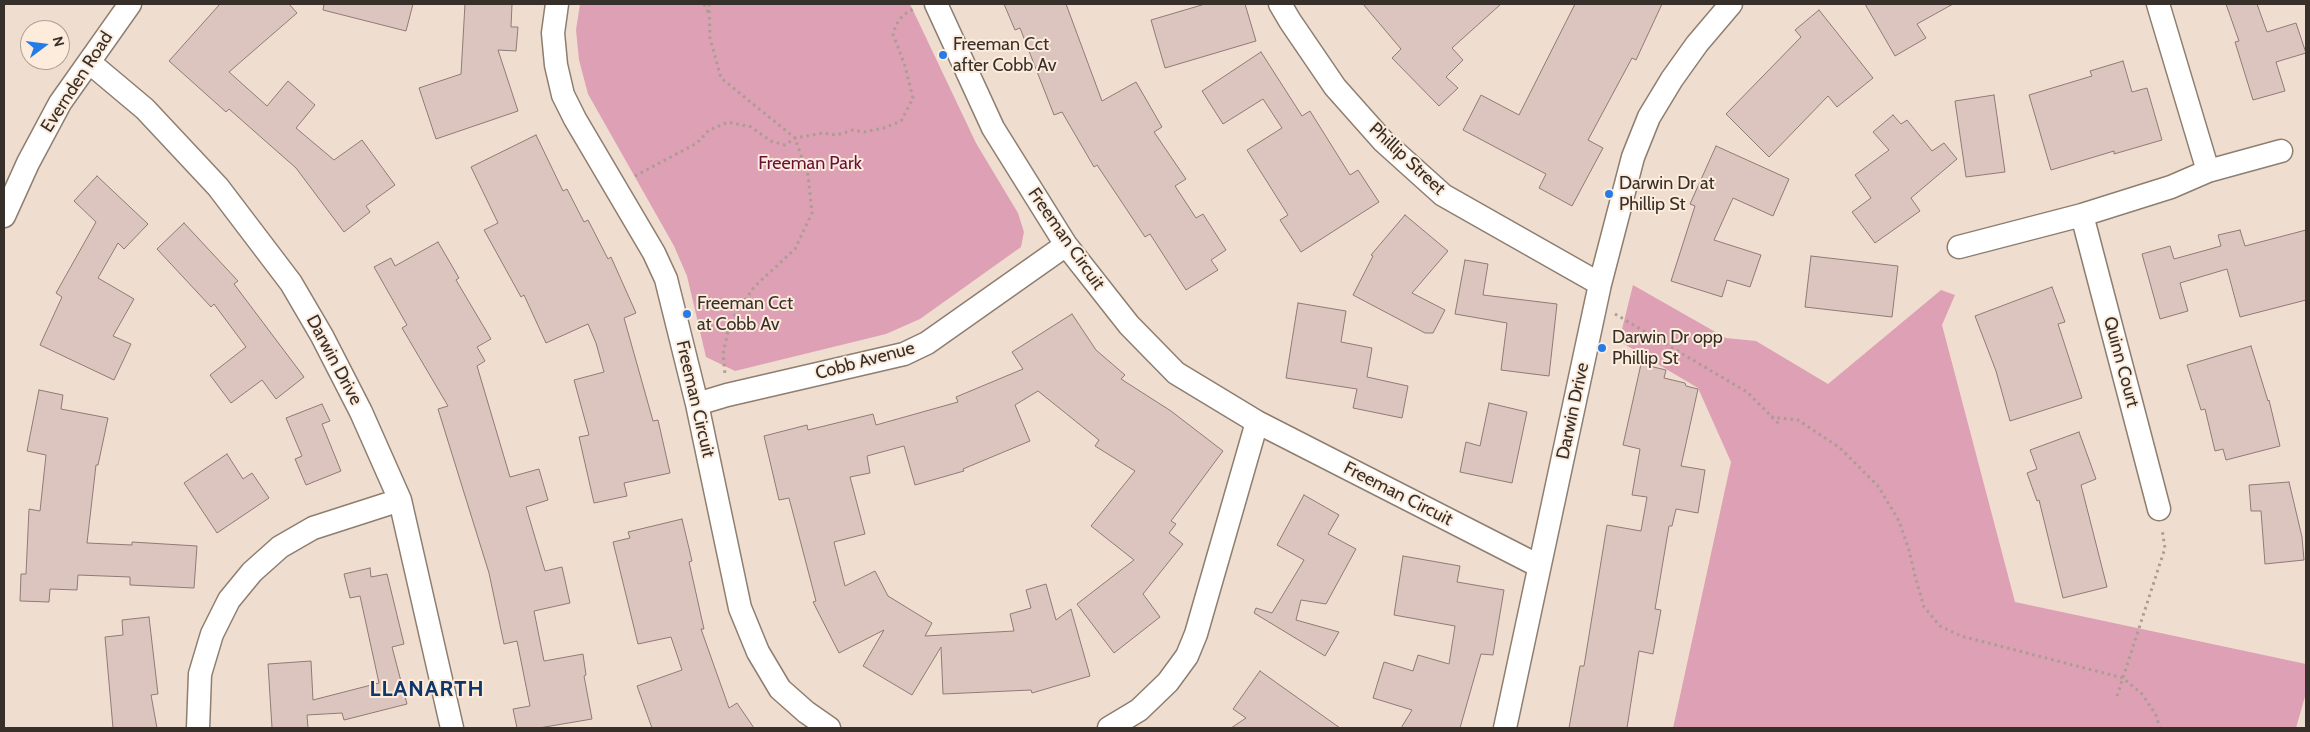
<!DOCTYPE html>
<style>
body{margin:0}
#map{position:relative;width:2310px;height:732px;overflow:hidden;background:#efdecf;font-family:Cabin,sans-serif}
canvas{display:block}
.frame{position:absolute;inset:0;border:5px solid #37302a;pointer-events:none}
.north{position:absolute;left:20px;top:20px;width:50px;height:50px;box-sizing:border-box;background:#fdecdc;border:1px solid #aea195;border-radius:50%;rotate:75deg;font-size:14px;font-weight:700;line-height:20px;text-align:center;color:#37302a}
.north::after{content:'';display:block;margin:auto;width:18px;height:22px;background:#267ce7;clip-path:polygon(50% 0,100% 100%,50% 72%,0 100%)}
</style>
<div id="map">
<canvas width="2310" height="732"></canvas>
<div class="frame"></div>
<div class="north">N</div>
</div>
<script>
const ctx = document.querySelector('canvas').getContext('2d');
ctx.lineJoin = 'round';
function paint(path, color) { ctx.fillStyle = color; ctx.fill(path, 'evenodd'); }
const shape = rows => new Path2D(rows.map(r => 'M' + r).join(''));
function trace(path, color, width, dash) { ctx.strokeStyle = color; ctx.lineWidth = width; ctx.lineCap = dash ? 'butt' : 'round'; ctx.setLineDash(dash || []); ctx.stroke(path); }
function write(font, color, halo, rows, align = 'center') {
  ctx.font = font + ' Cabin,sans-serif'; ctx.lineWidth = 4; ctx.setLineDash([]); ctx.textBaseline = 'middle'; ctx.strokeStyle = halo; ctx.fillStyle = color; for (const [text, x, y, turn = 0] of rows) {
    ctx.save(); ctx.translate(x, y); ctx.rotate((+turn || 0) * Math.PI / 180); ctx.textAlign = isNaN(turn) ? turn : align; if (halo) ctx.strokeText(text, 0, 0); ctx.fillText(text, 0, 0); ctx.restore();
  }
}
paint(shape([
 [580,4,910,4,976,143,1018,213,1024,232,1021,247,920,319,886,334,735,371,706,357,687,276,674,246,588,94,579,60,576,30],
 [1633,285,1726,338,1756,341,1828,384,1941,290,1955,295,1942,325,2015,602,2306,664,2306,693,2296,728,1673,728,1731,462,1698,388,1619,341]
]), '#dea0b4');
const building = shape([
 [220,4,289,4,297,13,229,72,267,106,288,81,315,105,296,128,334,160,362,140,395,185,366,206,370,212,344,232,296,168,229,109,226,112,169,61,220,4],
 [324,4,413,4,406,31,323,10,324,4],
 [465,4,512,4,511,27,518,27,516,51,498,50,518,111,436,139,419,88,461,74,465,4],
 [1004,4,1066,4,1102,101,1136,82,1162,127,1154,132,1186,179,1175,186,1196,218,1203,214,1226,250,1211,260,1218,270,1186,290,1150,234,1145,237,1097,165,1094,167,1062,112,1054,115,1020,28,1015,30,1004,4],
 [1205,4,1245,4,1256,41,1165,68,1151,20,1205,4],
 [1363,4,1501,4,1452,48,1463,60,1446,77,1458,88,1439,106,1392,58,1401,49,1363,4],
 [1575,4,1662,4,1636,60,1632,58,1588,140,1603,148,1572,206,1539,188,1546,174,1463,130,1481,95,1519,115,1575,4],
 [1865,4,1953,4,1917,24,1926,38,1895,56,1865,4],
 [2226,4,2257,4,2267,32,2296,23,2306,53,2276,62,2285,91,2253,100,2235,42,2239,41,2226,4],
 [1819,10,1873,78,1837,107,1828,96,1769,157,1726,114,1801,37,1795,30,1819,10],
 [1261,52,1302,116,1310,111,1350,175,1358,170,1379,202,1301,252,1280,220,1288,215,1247,150,1282,128,1263,99,1223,124,1202,91,1261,52],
 [2123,61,2132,92,2147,88,2162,140,2114,154,2114,151,2051,170,2029,95,2092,76,2090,71,2123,61],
 [1994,95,2005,172,1966,177,1955,101,1994,95],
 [1893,115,1901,124,1907,120,1932,151,1944,143,1957,159,1911,198,1920,211,1875,243,1852,212,1871,198,1855,175,1889,150,1873,132,1893,115],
 [536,135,563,191,567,189,584,222,588,220,608,259,611,257,636,313,624,318,653,421,658,420,670,473,624,483,627,496,594,503,579,437,589,435,574,380,604,372,596,343,588,324,546,343,524,295,521,297,484,230,498,223,471,167,536,135],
 [1716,146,1789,179,1773,216,1733,198,1714,240,1761,255,1750,287,1727,280,1722,297,1671,281,1695,206,1690,204,1716,146],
 [97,176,148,224,124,249,118,243,98,278,134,299,113,336,131,344,114,380,40,345,62,297,56,293,96,222,74,201,97,176],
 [1405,215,1448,251,1412,293,1445,310,1433,333,1425,333,1353,295,1373,256,1371,255,1405,215],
 [184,223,238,281,234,284,304,377,276,399,262,380,231,403,210,375,246,347,214,304,211,307,157,249,184,223],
 [2240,230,2245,246,2306,230,2306,300,2240,317,2227,269,2180,283,2188,311,2160,319,2142,254,2170,246,2174,259,2221,246,2218,235,2240,230],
 [438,242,459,278,456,280,491,339,477,347,485,361,477,366,510,477,539,469,548,500,526,507,545,571,562,567,570,603,534,611,544,661,583,654,586,675,584,676,592,719,539,728,517,728,513,709,530,706,517,641,504,644,489,573,438,409,448,406,402,328,407,325,374,267,391,258,395,266,438,242],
 [1811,256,1898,266,1892,317,1805,307,1811,256],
 [1465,260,1488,264,1483,295,1557,304,1549,376,1501,370,1507,323,1455,314,1465,260],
 [2052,287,2065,322,2058,324,2082,398,2010,421,1996,371,1975,316,2052,287],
 [1298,303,1346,311,1341,342,1372,348,1367,377,1408,386,1402,418,1353,408,1357,389,1286,378,1298,303],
 [1072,314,1096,350,1125,375,1121,379,1171,411,1223,451,1171,521,1176,524,1169,533,1183,544,1143,594,1160,617,1114,653,1077,604,1134,560,1091,526,1135,471,1095,446,1099,440,1038,391,1015,405,1030,441,963,469,964,471,915,485,904,446,867,456,870,473,850,477,865,534,834,542,845,586,875,571,888,596,932,623,925,636,1014,631,1010,614,1031,608,1026,590,1046,584,1056,620,1071,609,1090,676,1032,693,1031,690,943,694,941,647,912,695,863,666,884,630,839,653,813,602,816,601,789,498,779,500,764,436,807,425,808,430,873,414,876,425,958,402,956,397,1023,369,1012,352,1072,314],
 [2251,346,2268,401,2269,400,2280,446,2226,460,2223,449,2215,451,2205,409,2201,410,2187,365,2251,346],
 [1641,364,1666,370,1664,378,1685,383,1686,386,1698,389,1681,466,1705,470,1698,513,1676,509,1672,526,1669,526,1655,609,1661,610,1653,654,1639,651,1627,728,1569,728,1580,666,1584,666,1607,525,1641,531,1647,497,1632,495,1640,449,1623,445,1641,364],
 [39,390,63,395,61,409,108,418,98,465,96,465,87,543,132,545,132,542,197,546,194,588,130,585,130,577,78,575,77,590,50,589,49,602,20,601,21,574,26,574,29,509,40,511,46,455,27,451,39,390],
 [1489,403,1527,412,1512,483,1460,472,1466,442,1480,446,1489,403],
 [322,404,330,421,322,424,341,471,306,485,295,459,302,456,286,418,322,404],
 [2079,432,2096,479,2081,485,2107,587,2063,598,2039,500,2037,501,2027,473,2037,469,2030,450,2079,432],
 [227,454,243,479,252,473,269,498,217,533,184,483,227,454],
 [2289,482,2302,537,2304,560,2265,564,2261,511,2251,511,2249,485,2289,482],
 [1304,495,1339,515,1328,534,1356,549,1326,604,1301,600,1296,620,1339,632,1325,656,1254,613,1256,608,1272,613,1304,560,1277,545,1304,495],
 [682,519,692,561,689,562,704,629,701,629,729,708,737,703,754,728,652,728,637,686,682,670,671,637,638,644,613,542,630,538,628,532,682,519],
 [1403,556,1460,566,1457,582,1504,590,1493,655,1481,654,1460,728,1401,728,1412,710,1373,698,1384,662,1413,671,1418,655,1449,664,1455,626,1394,615,1403,556],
 [370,568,371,577,387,574,404,644,392,647,407,704,344,720,342,713,307,715,308,728,272,728,268,664,311,661,313,700,379,683,360,596,350,598,344,574,370,568],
 [149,617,158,694,151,695,157,728,113,728,105,637,123,635,122,620,149,617],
 [1260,671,1340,728,1231,728,1246,718,1233,709,1260,671]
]);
paint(building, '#dcc4bf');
trace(building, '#907a76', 1);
const minor = shape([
 [557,4,553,33,556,65,563,95,575,119,654,253,666,279,697,404,740,608,758,652,780,689,806,712,829,728],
 [936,4,993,128,1066,245,1129,325,1176,373,1257,422,1539,566],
 [1280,4,1290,21,1335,87,1383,141,1443,195,1600,284],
 [2158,4,2208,171],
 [89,62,145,109,218,187,291,283,322,336,361,412,400,500,452,728],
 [2082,215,2159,509],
 [4,216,28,163,60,103,130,4],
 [1959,247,2082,215,2171,187,2208,171,2281,151],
 [697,404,727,395,904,354,927,343,1066,245],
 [198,728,200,674,212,634,229,600,252,572,280,547,313,528,400,500],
 [1109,728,1139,710,1168,682,1187,656,1196,634,1257,422],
 [1505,728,1600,284,1633,157,1649,117,1672,79,1697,44,1731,4]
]);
trace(minor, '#8e7e70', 25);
trace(shape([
 [704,4,708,12],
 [709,4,710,38,721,78,795,138,808,175,812,213,795,249,754,287,730,322,723,354,725,374],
 [635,176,697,143,709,130,728,122,751,127,771,141,785,145,795,138,823,133,837,135,853,130,864,132,884,128,901,121,913,98,905,66,893,34,896,25,903,15,915,8],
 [1615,314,1747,392,1779,424],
 [1771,417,1798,420,1840,448,1878,486,1899,521,1909,550,1915,576,1924,607,1940,626,1961,636,2123,678,2142,694,2156,715,2160,728],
 [2117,696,2165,548,2162,529]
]), '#ab9d92', 3, [2.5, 4]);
trace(minor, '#fff', 22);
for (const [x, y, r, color] of [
 [943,55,5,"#267ce7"],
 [1609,194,5,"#267ce7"],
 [687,314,5,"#267ce7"],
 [1602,348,5,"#267ce7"]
]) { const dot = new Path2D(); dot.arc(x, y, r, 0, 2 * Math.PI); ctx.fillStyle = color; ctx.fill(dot); trace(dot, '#fdecdc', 2); }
write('18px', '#37302a', '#fdecdc', [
 ["Freeman Cct",953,45],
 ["after Cobb Av",953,66],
 ["Darwin Dr at",1619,184],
 ["Phillip St",1619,205],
 ["Freeman Cct",697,304],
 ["at Cobb Av",697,325],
 ["Darwin Dr opp",1612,338],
 ["Phillip St",1612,359]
], 'left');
write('18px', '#37302a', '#fdecdc', [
 ["Evernden Road",77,82,-57],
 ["Phillip Street",1407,159,43],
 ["Freeman Circuit",1066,239,55],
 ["Darwin Drive",334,360,62],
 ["Cobb Avenue",865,361,-15],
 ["Quinn Court",2121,362,75],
 ["Freeman Circuit",695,399,77],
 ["Darwin Drive",1573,411,-78],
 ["Freeman Circuit",1398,494,27]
]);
write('18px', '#680f3a', '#fdecdc', [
 ["Freeman Park",810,164]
]);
ctx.letterSpacing = '1px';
write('bold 22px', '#0e376a', '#fdecdc', [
 ["LLANARTH",427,690]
]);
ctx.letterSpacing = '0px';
</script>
